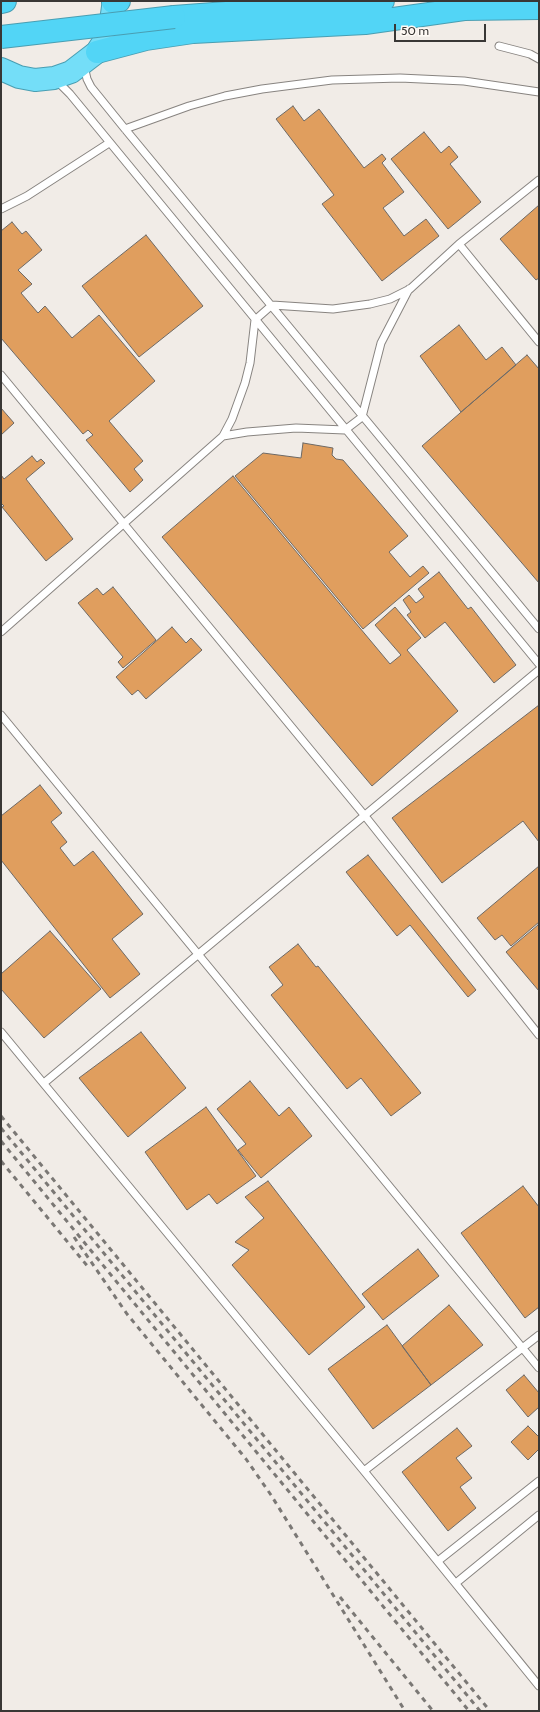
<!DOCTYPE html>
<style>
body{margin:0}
#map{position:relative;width:540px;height:1712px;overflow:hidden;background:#f1ece7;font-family:Cabin,sans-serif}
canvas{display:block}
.frame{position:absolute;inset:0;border:2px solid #393735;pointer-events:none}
.scale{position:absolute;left:394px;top:24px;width:92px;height:18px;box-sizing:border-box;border:2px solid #393735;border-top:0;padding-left:5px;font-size:12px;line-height:14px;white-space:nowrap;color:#393735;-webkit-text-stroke:3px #fef9f4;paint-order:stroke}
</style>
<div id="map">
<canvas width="540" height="1712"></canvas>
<div class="frame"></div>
<div class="scale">50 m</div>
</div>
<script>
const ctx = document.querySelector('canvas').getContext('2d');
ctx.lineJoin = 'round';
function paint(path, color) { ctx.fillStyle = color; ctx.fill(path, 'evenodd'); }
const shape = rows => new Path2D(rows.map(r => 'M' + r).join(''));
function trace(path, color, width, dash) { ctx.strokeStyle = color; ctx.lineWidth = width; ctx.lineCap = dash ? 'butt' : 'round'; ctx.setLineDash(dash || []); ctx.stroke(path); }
const building = shape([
 [293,106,304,121,319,109,364,168,382,154,386,159,382,163,404,192,383,208,404,236,426,219,439,236,382,281,322,204,334,195,276,119,293,106],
 [424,132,441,153,449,146,458,157,450,164,481,202,448,229,391,159,424,132],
 [539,205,539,278,536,280,500,239,539,205],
 [12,222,22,234,26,231,42,250,18,270,32,284,21,293,38,313,45,306,72,338,99,315,155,381,109,421,143,461,134,469,143,480,130,492,86,440,93,435,88,430,83,434,1,338,1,231,12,222],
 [146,235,203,306,139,357,82,286,146,235],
 [459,325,486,360,502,347,516,365,461,412,420,356,459,325],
 [527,355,539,369,539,583,422,446,527,355],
 [1,408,14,423,1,435,1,408],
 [303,443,333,448,332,455,336,459,343,460,408,536,389,552,410,577,423,566,429,573,363,629,235,476,263,453,301,458,303,443],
 [32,456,37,462,41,459,45,463,26,479,73,539,46,561,2,507,4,506,1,503,1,475,4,479,32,456],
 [233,476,390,664,401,655,375,625,395,607,421,638,407,650,458,711,372,786,162,537,233,476],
 [439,572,468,609,471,607,516,665,494,683,445,622,425,638,407,615,411,612,403,600,409,595,416,603,424,597,418,589,439,572],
 [113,587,156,640,123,668,118,662,123,657,78,603,97,588,103,595,113,587],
 [172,627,186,643,191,638,202,650,146,699,138,690,132,695,116,677,172,627],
 [539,705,539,842,523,821,442,883,392,818,539,705],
 [40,785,62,813,51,822,67,842,60,848,74,866,93,851,143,914,112,939,140,974,110,998,1,860,1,816,40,785],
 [368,855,476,990,468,997,410,925,397,936,346,872,368,855],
 [539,866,539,922,511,946,502,935,495,940,477,918,539,866],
 [538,925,539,926,539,991,506,952,538,925],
 [50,931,101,989,44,1038,1,989,1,974,50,931],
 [298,944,316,967,318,966,421,1093,391,1116,361,1078,347,1089,271,995,283,985,269,967,298,944],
 [141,1032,186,1088,128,1137,79,1078,141,1032],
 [250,1081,279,1116,289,1107,312,1136,261,1178,238,1150,246,1144,217,1109,250,1081],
 [206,1107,256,1176,217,1204,209,1194,187,1210,145,1152,206,1107],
 [268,1181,365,1307,309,1355,232,1265,249,1250,235,1242,264,1218,245,1197,268,1181],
 [523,1186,539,1207,539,1307,525,1318,461,1233,523,1186],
 [418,1249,439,1276,383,1320,362,1294,418,1249],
 [449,1305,483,1345,431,1385,402,1346,449,1305],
 [387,1325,431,1385,373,1429,328,1369,387,1325],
 [524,1375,539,1393,539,1407,528,1417,506,1390,524,1375],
 [528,1426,539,1437,539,1449,528,1460,511,1442,528,1426],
 [457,1428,472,1446,456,1458,472,1478,460,1487,476,1508,448,1531,402,1472,457,1428]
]);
paint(building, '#e09e5e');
trace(building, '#6d6965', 1);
const service = shape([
 [499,46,530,54,539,59],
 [84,66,87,79,91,87,125,129,539,629],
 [57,81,70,94,539,664],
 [125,129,189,106,225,96,262,89,332,80,400,78,464,81,539,92],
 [1,209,27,196,109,143],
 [459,244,539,342],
 [1,375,365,816,539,1035],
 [223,436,247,432,296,428,345,430,362,417,381,343,409,289],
 [1,632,223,436,232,419,245,383,250,363,255,320,272,305,333,309,370,304,390,299,410,289,459,244,539,180],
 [1,715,539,1368],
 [1,1032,364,1471,539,1686],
 [44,1083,539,670],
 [364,1471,539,1335],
 [438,1561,539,1481],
 [456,1583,539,1515]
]);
const trunk = shape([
 [1,69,19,77,35,80,54,78,71,72,97,52,104,41,110,28,113,7]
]);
const motorway = shape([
 [1,2,5,1],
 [113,2,119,1],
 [174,17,383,1],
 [97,52,146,39,193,32,365,23,464,9,539,8]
]);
trace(service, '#888480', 9);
trace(trunk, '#499eb2', 24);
trace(motorway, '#499eb2', 24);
trace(service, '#fff', 7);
trace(trunk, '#74def8', 22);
trace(motorway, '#52d5f6', 22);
trace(shape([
 [1,1116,490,1711],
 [1,1128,480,1711],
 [1,1141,469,1711],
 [1,1161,89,1268],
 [74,1237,127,1314,246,1459,271,1495,405,1711],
 [340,1597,433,1711]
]), '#7b7875', 3, [5, 5]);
const motorwayBridge = shape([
 [1,37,174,17]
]);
trace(motorwayBridge, '#499eb2', 24, []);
trace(motorwayBridge, '#52d5f6', 22);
</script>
